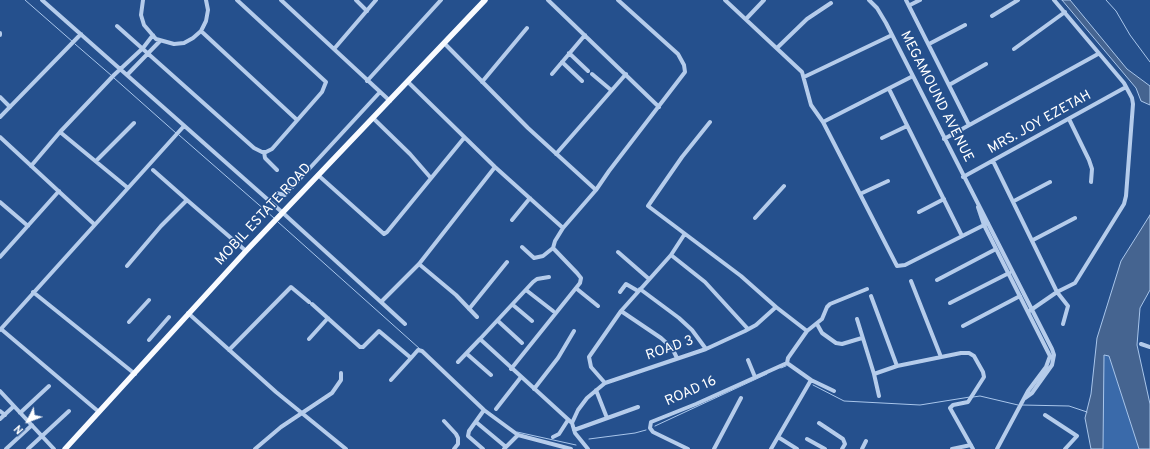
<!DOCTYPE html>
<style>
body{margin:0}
#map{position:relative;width:1150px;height:449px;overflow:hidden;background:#25508d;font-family:Overpass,sans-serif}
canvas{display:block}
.north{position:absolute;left:8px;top:401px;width:40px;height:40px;-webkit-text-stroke:3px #25508d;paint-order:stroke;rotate:228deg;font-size:11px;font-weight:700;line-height:16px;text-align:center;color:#fff}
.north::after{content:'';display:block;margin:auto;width:14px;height:18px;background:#fff;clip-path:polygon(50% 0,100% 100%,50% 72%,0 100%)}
</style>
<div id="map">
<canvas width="1150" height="449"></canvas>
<div class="north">N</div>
</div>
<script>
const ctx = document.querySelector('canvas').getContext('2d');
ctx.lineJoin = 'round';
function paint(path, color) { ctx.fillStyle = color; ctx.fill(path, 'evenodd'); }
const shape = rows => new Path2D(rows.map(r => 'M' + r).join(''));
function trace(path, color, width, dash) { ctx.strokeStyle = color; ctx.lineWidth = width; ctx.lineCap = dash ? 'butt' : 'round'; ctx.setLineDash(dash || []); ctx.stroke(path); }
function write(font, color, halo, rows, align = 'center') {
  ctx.font = font + ' Overpass,sans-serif'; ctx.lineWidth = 3; ctx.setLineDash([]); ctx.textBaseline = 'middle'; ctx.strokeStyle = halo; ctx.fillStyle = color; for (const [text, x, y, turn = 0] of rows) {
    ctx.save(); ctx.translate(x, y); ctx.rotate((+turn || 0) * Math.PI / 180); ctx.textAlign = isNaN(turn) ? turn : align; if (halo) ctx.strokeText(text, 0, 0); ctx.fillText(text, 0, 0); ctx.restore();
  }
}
paint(shape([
 [1103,355,1109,356,1139,449,1103,449]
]), '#3a6aaa');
const water = shape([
 [1062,0,1070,0,1127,69,1150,86,1150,105,1141,101,1136,88,1062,0],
 [1150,215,1150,290,1140,308,1137,345,1150,404,1150,449,1139,449,1109,356,1104,355,1103,449,1091,449,1085,418,1091,394,1097,338,1121,261,1150,215]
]);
paint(water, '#456490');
trace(water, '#a9c6eb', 1);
trace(shape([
 [25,0,73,42],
 [1106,0,1116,11,1130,35,1150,62],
 [75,44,112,76],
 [114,78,176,133],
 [179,135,274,218],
 [278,222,420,349],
 [781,368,786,366],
 [813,385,844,401,920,405,970,397],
 [973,397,980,396,1018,405],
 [1022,405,1069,406,1087,412],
 [655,426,767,374],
 [517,432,576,445],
 [589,439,635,433,646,430]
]), '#a9c6eb', 1);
trace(shape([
 [42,0,283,213,381,302,419,264,495,167],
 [143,0,141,15,144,25,156,39,174,44,184,43,193,38,201,31,206,21,208,10,206,0],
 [281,0,390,101],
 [356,0,367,11],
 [548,0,659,107],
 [725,0,802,72,811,105,823,122,897,266,905,265,988,223],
 [869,0,877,8,886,23,1052,349,1054,355,1052,365,1032,393,1025,398],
 [906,0,969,125],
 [910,5,920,0],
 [992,16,1018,0],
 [746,19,764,0],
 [117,26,254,148,262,152,266,152,272,149,322,92,326,82,237,0],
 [201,31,296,119],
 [0,33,0,35],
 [445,44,528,128,596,190,609,171,685,72,684,65,678,54,618,0],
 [929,44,965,25],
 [777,48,807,19,831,3],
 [334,49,376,0],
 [1014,49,1065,12],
 [569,53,588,71],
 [562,62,582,81],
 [552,74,585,35],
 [592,74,611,90],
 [127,75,160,41],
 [804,77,892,35],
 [367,81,441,0],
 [408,82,495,167,563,228],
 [482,82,527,28],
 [949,85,986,64],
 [889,89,962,236],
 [0,97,10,107],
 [0,117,81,34],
 [373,118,410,154,430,177],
 [1069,119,1089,160,1092,169,1091,182],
 [710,122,682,157,648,206,741,276,776,307],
 [823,122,913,76],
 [60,132,128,188],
 [0,137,94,224],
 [882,138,907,126],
 [944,139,1098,54],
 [264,152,265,158,277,170],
 [556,154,626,74],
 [96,161,134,123],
 [993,161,1057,292,1068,306,1063,324],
 [31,166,60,132,114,75,143,48,153,35],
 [153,170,187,200],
 [318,175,384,234,387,232,464,138],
 [963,177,1126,87],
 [276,193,285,195,380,92],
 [860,194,888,181],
 [1014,201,1050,182],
 [0,202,28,226],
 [978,207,984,225,1050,356,1046,367,1028,391,997,449],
 [919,212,944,199],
 [755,218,784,186],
 [512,220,530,198],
 [1033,240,1075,218],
 [522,247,534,258,543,256,553,248],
 [618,252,649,279],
 [671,255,684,235],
 [0,257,59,191],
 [419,264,456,295,477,317],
 [127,266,161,226,187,200,246,251],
 [937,280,996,249],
 [911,281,941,357],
 [577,289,598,306],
 [640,289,679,318,692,330,706,349],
 [526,290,553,311],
 [33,292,135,374],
 [620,292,626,284,638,291],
 [871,296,897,366],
 [381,302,405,324],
 [950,303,1009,273],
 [312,304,360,347,363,347,379,331,411,358,418,350,422,351,484,410],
 [513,305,532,321],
 [469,309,507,262],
 [621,311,661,338,672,348,677,358],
 [1028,312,1057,292,1075,283,1124,204,1126,196,1133,104,1132,98,1124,83,1054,0],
 [188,313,276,392,346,449],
 [857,319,874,374,897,366,961,353,969,353,974,356,983,372,984,377,968,402,953,405,950,408,973,449],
 [498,321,522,343],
 [129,322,149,300],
 [817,324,822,333,836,343,842,344,862,338],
 [963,326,1020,296],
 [1,329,99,412],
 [0,330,184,126],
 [309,339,328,318],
 [480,339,533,282,537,279,549,277],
 [149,340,169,317],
 [1141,344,1150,347],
 [229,350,291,287,309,302],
 [467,354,491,375],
 [748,360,755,377],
 [458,362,480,339,572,423],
 [511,369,580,283,581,278,577,273,553,248,555,241,563,228,596,190],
 [874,374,879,396],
 [391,380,411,358],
 [811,380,834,391],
 [605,383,591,367,589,357,621,311,671,255,705,282,748,329],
 [534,389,558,358,574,331],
 [596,390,607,418],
 [0,391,54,449],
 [496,409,521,377],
 [0,411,5,415],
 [20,413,49,386],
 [1045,415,1077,436,1065,449],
 [0,419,14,406],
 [444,421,456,434,458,438,458,444,454,449],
 [476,422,506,447],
 [819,423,843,439,845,444,842,449],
 [574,430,638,407],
 [553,437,559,434,568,420],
 [778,437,797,449],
 [807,439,825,449],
 [6,449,32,425],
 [28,449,69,411],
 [255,449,281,427,332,393,341,380,341,373],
 [483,449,468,436,469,431,484,410,518,435,571,449],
 [504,449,518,435],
 [588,449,575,433,572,423,578,410,587,398,605,383,706,349,745,331,756,325,776,307,807,331],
 [688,449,653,432,650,428,651,422,696,404,787,363],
 [714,449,741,398],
 [771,449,811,380,787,363,788,358,807,331,822,319,827,307,830,304,867,289],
 [862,449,866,441],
 [952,449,971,445]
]), '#b5cceb', 4);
trace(shape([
 [65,449,246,251,485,0]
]), '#f9fbff', 5.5);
write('14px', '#fff', '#25508d', [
 ["MEGAMOUND AVENUE",936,97,63],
 ["MRS. JOY EZETAH",1040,123,-29],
 ["MOBIL ESTATE ROAD",264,215,-47],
 ["ROAD 3",670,349,-19],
 ["ROAD 16",691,392,-24]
]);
</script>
